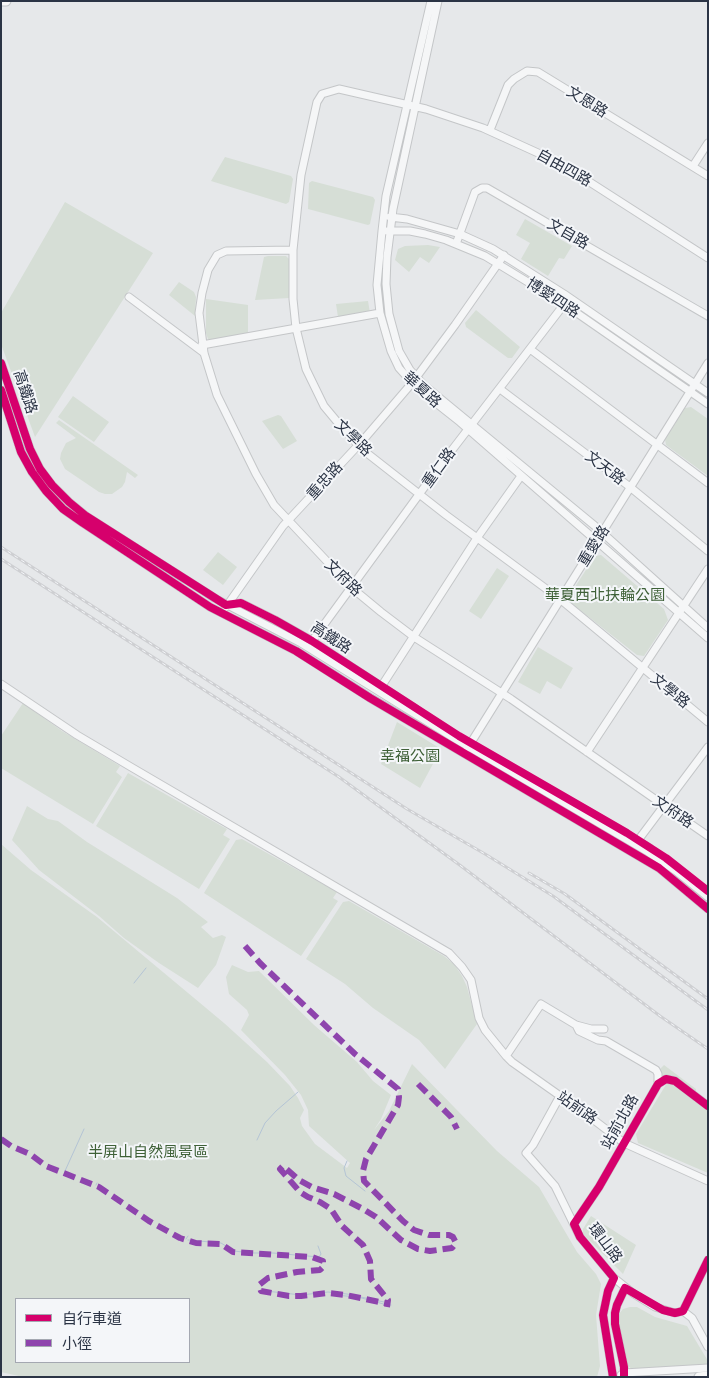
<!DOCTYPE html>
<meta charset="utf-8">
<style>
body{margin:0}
#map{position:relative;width:709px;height:1378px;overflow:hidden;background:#e6e8ea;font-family:Raleway,"Noto Sans TC",sans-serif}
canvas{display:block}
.frame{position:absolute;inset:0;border:2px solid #2b3445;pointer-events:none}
.legend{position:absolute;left:15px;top:1298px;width:175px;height:65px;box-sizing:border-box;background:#f4f6f9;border:1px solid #a4a8b1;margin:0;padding:6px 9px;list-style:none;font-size:15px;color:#2b3445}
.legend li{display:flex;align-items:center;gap:10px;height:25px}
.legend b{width:25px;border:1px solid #a4a8b1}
</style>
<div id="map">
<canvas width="709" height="1378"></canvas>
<div class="frame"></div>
<ul class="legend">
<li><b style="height:6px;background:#d6006c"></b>自行車道</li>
<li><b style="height:6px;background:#8e44ad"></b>小徑</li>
</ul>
</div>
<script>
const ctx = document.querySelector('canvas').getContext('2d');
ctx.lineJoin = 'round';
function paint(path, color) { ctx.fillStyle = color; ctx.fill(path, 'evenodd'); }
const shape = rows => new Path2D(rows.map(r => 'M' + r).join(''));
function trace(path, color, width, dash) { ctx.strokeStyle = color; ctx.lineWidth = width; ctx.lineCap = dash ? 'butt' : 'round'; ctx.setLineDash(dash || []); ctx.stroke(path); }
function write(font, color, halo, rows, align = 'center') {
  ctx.font = font + ' Raleway,"Noto Sans TC",sans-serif'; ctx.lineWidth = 4; ctx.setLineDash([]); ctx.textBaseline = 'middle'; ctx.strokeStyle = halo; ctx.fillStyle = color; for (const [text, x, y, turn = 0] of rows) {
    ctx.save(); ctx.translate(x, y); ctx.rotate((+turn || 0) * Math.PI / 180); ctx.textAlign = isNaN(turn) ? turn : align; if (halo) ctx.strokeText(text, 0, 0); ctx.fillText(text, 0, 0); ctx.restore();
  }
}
paint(shape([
 [225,157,291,176,293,179,289,202,286,204,211,181],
 [312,181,373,197,375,200,370,224,368,225,308,209,309,183],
 [65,202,153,253,35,437,1,344,1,313],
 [525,219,572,246,564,259,559,258,548,276,521,259,530,243,516,235],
 [428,245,440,247,429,263,420,257,409,272,395,260,398,249,405,246],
 [268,256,286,256,290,260,289,298,255,300,264,257],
 [179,282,194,292,196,297,195,316,169,295],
 [206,299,248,305,248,333,211,340,208,339,206,333],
 [368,301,370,313,338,317,336,304],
 [476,310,520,347,512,358,508,358,466,327,465,323],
 [73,396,109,422,94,442,58,417],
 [691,407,708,419,708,476,666,445,665,439,685,408],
 [278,415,281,416,297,441,283,449,262,421],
 [59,420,138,475,135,478,127,472,125,482,122,487,112,494,105,494,99,492,65,469,60,459,61,453,66,443,76,438,56,423],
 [218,552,237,567,223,585,203,570],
 [601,555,664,609,668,620,644,656,637,655,571,603,571,593,595,556],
 [497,568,509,576,481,619,469,611],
 [538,647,573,668,561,689,547,681,540,694,518,682],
 [23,703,62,731,120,766,116,772,122,777,93,824,1,768,1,736],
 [397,722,441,749,420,788,381,764],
 [128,773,227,829,223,835,230,839,199,889,96,826],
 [27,806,48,819,58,821,87,842,177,898,208,922,201,927,213,938,222,935,226,937,216,965,198,988,159,963,124,938,99,916,39,870,12,840],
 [242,839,337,892,333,898,338,901,301,956,204,893,236,840],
 [1,844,31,870,97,917,224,1023,267,1062,290,1086,298,1098,304,1110,300,1118,302,1126,315,1144,347,1168,350,1163,309,1126,308,1110,301,1095,285,1075,241,1030,249,1015,247,1010,229,994,226,977,232,965,248,972,259,971,314,1025,357,1062,373,1081,391,1095,381,1119,374,1130,389,1111,412,1064,497,1151,539,1187,577,1252,596,1274,601,1284,596,1315,600,1366,597,1377,23,1377,1,1372],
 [16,1299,189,1299,189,1362,16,1362],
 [349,901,444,956,454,964,462,976,467,987,477,1024,445,1069,419,1040,373,1008,345,984,306,959,343,902],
 [664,1065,696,1089,696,1092,693,1092,661,1077,659,1070],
 [667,1083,670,1083,708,1110,708,1173,638,1143,636,1134],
 [591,1216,636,1245,623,1274,583,1234,583,1229],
 [630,1307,637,1307,655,1317,687,1326,708,1361,708,1364,633,1370,627,1365,618,1321,618,1315,623,1309]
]), '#d6ded6');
trace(shape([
 [21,440,35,470,48,488,65,505,83,519,183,583],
 [192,588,213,602],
 [238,617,299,648,372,694,452,741],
 [680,879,708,902],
 [134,983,146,968],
 [257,1140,265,1123,276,1111,298,1092],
 [27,1152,29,1150],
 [347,1161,344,1168,346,1176,365,1191],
 [65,1171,84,1129],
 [96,1185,97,1183],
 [129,1207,131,1205],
 [163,1228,165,1226],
 [186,1239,188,1236],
 [188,1240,221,1243,234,1251,251,1253,273,1253,319,1257,321,1254,318,1246],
 [266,1291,301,1295,328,1292,347,1294,384,1302],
 [334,1295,358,1297,387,1305],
 [389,1305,391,1305]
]), '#b4c4d5', 1);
const minor = shape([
 [431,1,386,196,382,231,377,285,380,313,391,351,399,368,417,388,460,422,708,638],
 [438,1,393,209,387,257,386,284,389,314,399,351,410,370,425,386,595,526,708,628],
 [490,130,508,85,514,79,527,71,538,72,708,176],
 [693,166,708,143],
 [390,217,407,219,460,234,493,249,564,294,708,393],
 [387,231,410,231,425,234,446,240,485,256,564,304,708,404],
 [456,244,475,192,482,188,487,188,708,316],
 [293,250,226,251,217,255,208,270,202,293,199,313,204,353,217,395,256,474,274,505,352,588,381,612,414,637,511,699,708,836],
 [708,258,560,163,483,128,426,109,339,89,322,94,317,102,301,175,293,250,293,299,296,328,306,369,324,406,344,430,363,450,446,515,560,599,708,722],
 [129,297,204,353],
 [202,345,380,313],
 [530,349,708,483],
 [1,363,30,449,40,469,52,485,69,502,86,516,218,600,301,643,457,740,648,852,676,871,708,897],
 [500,389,630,487,708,551],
 [1,390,21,452,32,472,46,491,63,509,83,523,210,607,296,651,370,698,659,868,708,909],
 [227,605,241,603,275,620,312,641,416,709],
 [226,607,283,526,364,439,412,383,455,325,504,255],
 [312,641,442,463,569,298],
 [1,684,77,735,131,767,449,953,462,967,471,980,479,1018,485,1030,506,1056],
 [381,687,477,538,521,476],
 [467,749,708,363],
 [587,752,708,569],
 [584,809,650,848],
 [636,843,708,747],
 [604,1029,591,1029,576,1025,541,1004,506,1056,512,1062,590,1117,624,1143,708,1181],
 [658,1084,666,1079,675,1081,708,1106],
 [560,1096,533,1145,526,1153,555,1186,580,1237,614,1278,634,1294,655,1307,675,1313,683,1311],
 [574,1224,599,1187,658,1084,658,1074,656,1070,606,1041,598,1040,579,1031,576,1025],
 [683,1311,708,1260],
 [683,1311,692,1318,708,1347],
 [621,1375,624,1373,708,1368],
 [613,1377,603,1315,608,1291,614,1278],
 [624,1377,624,1367,615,1324,615,1313,617,1305,625,1288]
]);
const major = shape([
 [1,1,6,1],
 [699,1377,708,1376]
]);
trace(minor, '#c4c6c8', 9);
trace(major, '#c2c5c8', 11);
trace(minor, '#f5f6f7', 7);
trace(major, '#f8f8f8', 9);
const rail = shape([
 [1,547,407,809,485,854,553,896,708,1010],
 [1,559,339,777,461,866,660,1016,708,1049],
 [529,873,565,894,708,999]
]);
trace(rail, '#cecfd2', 3);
trace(rail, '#f4f6f9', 1, [4]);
trace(shape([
 [245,946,260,963,355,1054,398,1089,399,1097,398,1105,366,1159,363,1171,364,1181,403,1221,414,1230,429,1235,449,1235,453,1237,456,1243,452,1248,430,1251,418,1249,401,1240,376,1217,363,1209,334,1194,312,1187,299,1180,283,1166,280,1169,300,1192,308,1197,320,1202,331,1209,342,1226,363,1245,370,1261,371,1279,388,1300,387,1307],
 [418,1084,451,1117,457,1129],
 [1,1139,11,1146,30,1154,46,1166,99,1187,149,1221,180,1238,196,1243,221,1244,233,1252,312,1257,323,1261,323,1267,320,1270,297,1272,268,1278,259,1285,261,1291,289,1296,301,1296,328,1293,346,1295,389,1304]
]), '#8e44ad', 6, [12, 6]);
trace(shape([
 [1,363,30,449,40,469,52,485,69,502,86,516,226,605,241,603,275,620,312,641,459,736,627,833,666,858,708,891],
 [1,390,21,452,32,472,46,491,63,509,83,523,210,607,296,651,370,698,659,868,708,909],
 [613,1377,603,1315,608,1291,614,1278,580,1237,574,1224,599,1187,658,1084,666,1079,675,1081,708,1106],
 [624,1377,624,1367,615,1324,615,1313,617,1305,625,1288,663,1310,675,1313,683,1311,708,1260]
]), '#d6006c', 8);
write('15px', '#2b3445', '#f4f6f9', [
 ["文恩路",587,102,32],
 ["自由四路",564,168,29],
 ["文自路",568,234,30],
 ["博愛四路",553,298,33],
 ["華夏路",422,390,42],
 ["高鐵路",25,392,72],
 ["文學路",353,438,44],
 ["重仁路",439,468,-54],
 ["文天路",605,468,37],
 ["重忠路",325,481,-48],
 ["重愛路",594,546,-58],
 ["文府路",343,578,44],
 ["高鐵路",331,638,33],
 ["文學路",670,691,39],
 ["文府路",673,812,34],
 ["站前路",577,1108,35],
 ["站前北路",620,1122,-61],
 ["環山路",605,1243,53]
]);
write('15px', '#3f6138', '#f4f6f9', [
 ["華夏西北扶輪公園",605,595],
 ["幸福公園",410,756],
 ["半屏山自然風景區",148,1152]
]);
</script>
